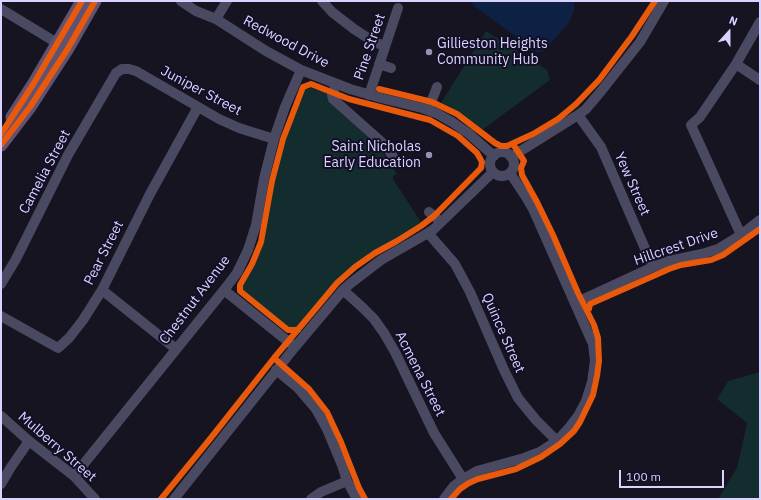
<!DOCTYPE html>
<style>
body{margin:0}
#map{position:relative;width:761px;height:500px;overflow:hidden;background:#161421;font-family:"IBM Plex Sans",sans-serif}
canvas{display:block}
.frame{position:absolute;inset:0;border:2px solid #d9d4ff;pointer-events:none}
.north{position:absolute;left:709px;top:12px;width:40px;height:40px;-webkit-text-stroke:3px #130f26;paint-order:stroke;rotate:21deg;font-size:11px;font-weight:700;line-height:16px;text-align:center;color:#d9d4ff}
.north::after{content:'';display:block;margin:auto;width:14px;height:18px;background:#d9d4ff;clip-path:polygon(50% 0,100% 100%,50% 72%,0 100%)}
.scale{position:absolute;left:619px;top:470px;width:105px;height:18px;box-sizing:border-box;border:2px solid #d9d4ff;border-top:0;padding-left:5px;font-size:12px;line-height:14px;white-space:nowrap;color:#d9d4ff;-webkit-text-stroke:3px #130f26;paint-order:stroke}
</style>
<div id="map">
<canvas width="761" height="500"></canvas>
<div class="frame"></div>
<div class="north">N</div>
<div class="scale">100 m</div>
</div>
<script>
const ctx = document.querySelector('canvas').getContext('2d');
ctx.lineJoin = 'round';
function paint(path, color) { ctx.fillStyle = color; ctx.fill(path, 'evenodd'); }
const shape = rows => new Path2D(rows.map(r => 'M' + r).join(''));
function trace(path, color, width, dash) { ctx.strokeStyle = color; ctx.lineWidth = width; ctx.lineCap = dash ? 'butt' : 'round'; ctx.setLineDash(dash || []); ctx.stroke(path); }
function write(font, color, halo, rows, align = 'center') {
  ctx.font = font + ' "IBM Plex Sans",sans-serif'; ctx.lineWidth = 4; ctx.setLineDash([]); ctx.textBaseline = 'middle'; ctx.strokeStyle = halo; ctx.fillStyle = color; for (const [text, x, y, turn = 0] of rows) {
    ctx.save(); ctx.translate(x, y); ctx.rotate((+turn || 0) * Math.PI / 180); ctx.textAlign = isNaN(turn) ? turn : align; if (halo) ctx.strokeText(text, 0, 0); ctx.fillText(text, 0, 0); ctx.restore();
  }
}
paint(shape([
 [486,31,547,70,550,80,482,130,466,118,441,103],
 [311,88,326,93,330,103,377,144,397,174,393,176,393,179,421,222,402,237,360,263,336,282,325,294,297,328,289,329,242,291,241,286,253,267,260,247,267,221,273,184,284,145,291,124,305,89],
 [760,372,760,499,718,499,737,468,747,423,717,399,728,381]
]), '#132c2d');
paint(shape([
 [470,1,574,1,574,10,570,20,566,26,546,49,541,52,537,52,474,6]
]), '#0d2144');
trace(shape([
 [181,1,196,11,216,19,266,51,301,70,350,89,381,98,422,108,436,113,452,122,468,133,494,156],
 [322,1,332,12,354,29,374,42,385,46],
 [1,9,57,43],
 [216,19,227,1],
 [379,64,391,68],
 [736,64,760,80],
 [336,84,332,95,333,99,386,146,394,158],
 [369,95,398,8],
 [428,110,437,87],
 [578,115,601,147,653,267],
 [1,131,2,132],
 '490 164a12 12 0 1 1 24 0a12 12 0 1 1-24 0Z',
 [511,157,578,115,586,109,602,90,640,42,664,1],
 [429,212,441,222],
 [428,233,455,264,470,292,504,370,518,398,536,420,557,441],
 [741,235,691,125,700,117,736,64,760,22],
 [1,284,16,259,68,155,116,73,122,69,129,69,136,71,219,119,239,128,274,139],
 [102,290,176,349],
 [224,290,295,347],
 [343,290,362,307,374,319,384,333,395,352,434,433,463,479],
 [575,303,653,267,669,261,702,254,718,249,741,235,760,220],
 [1,316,58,348,69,338,83,320,102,290,150,194,198,107],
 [276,370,298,388,316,409,327,429,342,465,347,481,357,499],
 [1,416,29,441,74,476,95,499],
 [74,476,224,290,237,273,248,250,256,225,264,179,274,139,285,107,301,70],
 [1,484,11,467,29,441],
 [174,499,295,347,343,290,351,283,381,260,428,233,434,229,493,172],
 [311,499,321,492,347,481],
 [444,499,453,487,463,479,477,471,524,458,540,452,557,441,568,429,578,416,586,401,592,382,595,361,593,344,533,209,526,197,510,173]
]), '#4a4962', 10);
trace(shape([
 [12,117,34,83,82,1],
 [1,145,30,107,67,50,95,1]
]), '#5e5373', 13);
trace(shape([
 [379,89,432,102,457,114,495,143,501,146,507,146,533,134,558,119,576,104,599,80,632,36,655,1],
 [1,134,34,83,82,1],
 [1,145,30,107,67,50,95,1],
 [587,310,589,309,590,304,669,269,681,265,711,260,723,255,760,229],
 [274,358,309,389,327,412,341,442,359,488,365,499],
 [161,499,210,439,274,358,317,307,337,283,355,267,375,253,397,241,421,226,434,216,481,168,482,162,477,153,458,136,430,120,349,99,311,84,303,87,283,139,272,181,261,242,252,264,240,285,240,291,288,330,298,330],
 [451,499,460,489,469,483,478,479,516,469,541,457,560,444,574,431,580,422,593,395,597,376,599,361,598,338,594,325,578,293,553,235,537,202,522,175,521,168,524,161,513,144]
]), '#e8590c', 6);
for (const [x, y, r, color] of [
 [429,52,4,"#9591b1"],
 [429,155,4,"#9591b1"]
]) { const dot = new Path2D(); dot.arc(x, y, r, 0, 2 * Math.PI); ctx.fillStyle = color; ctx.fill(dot); trace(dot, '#130f26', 1.5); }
write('14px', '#d9d4ff', '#130f26', [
 ["Redwood Drive",286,42,28],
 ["Pine Street",370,47,-71],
 ["Juniper Street",201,91,28],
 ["Camelia Street",45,172,-62],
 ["Yew Street",632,184,66],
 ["Hillcrest Drive",676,247,-19],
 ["Pear Street",104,253,-63],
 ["Chestnut Avenue",195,300,-53],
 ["Quince Street",503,333,66],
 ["Acmena Street",420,374,63],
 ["Mulberry Street",57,447,41]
]);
write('14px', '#d9d4ff', '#130f26', [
 ["Gillieston Heights",437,44],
 ["Community Hub",437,60],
 ["Saint Nicholas",421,147,"right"],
 ["Early Education",421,163,"right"]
], 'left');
</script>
